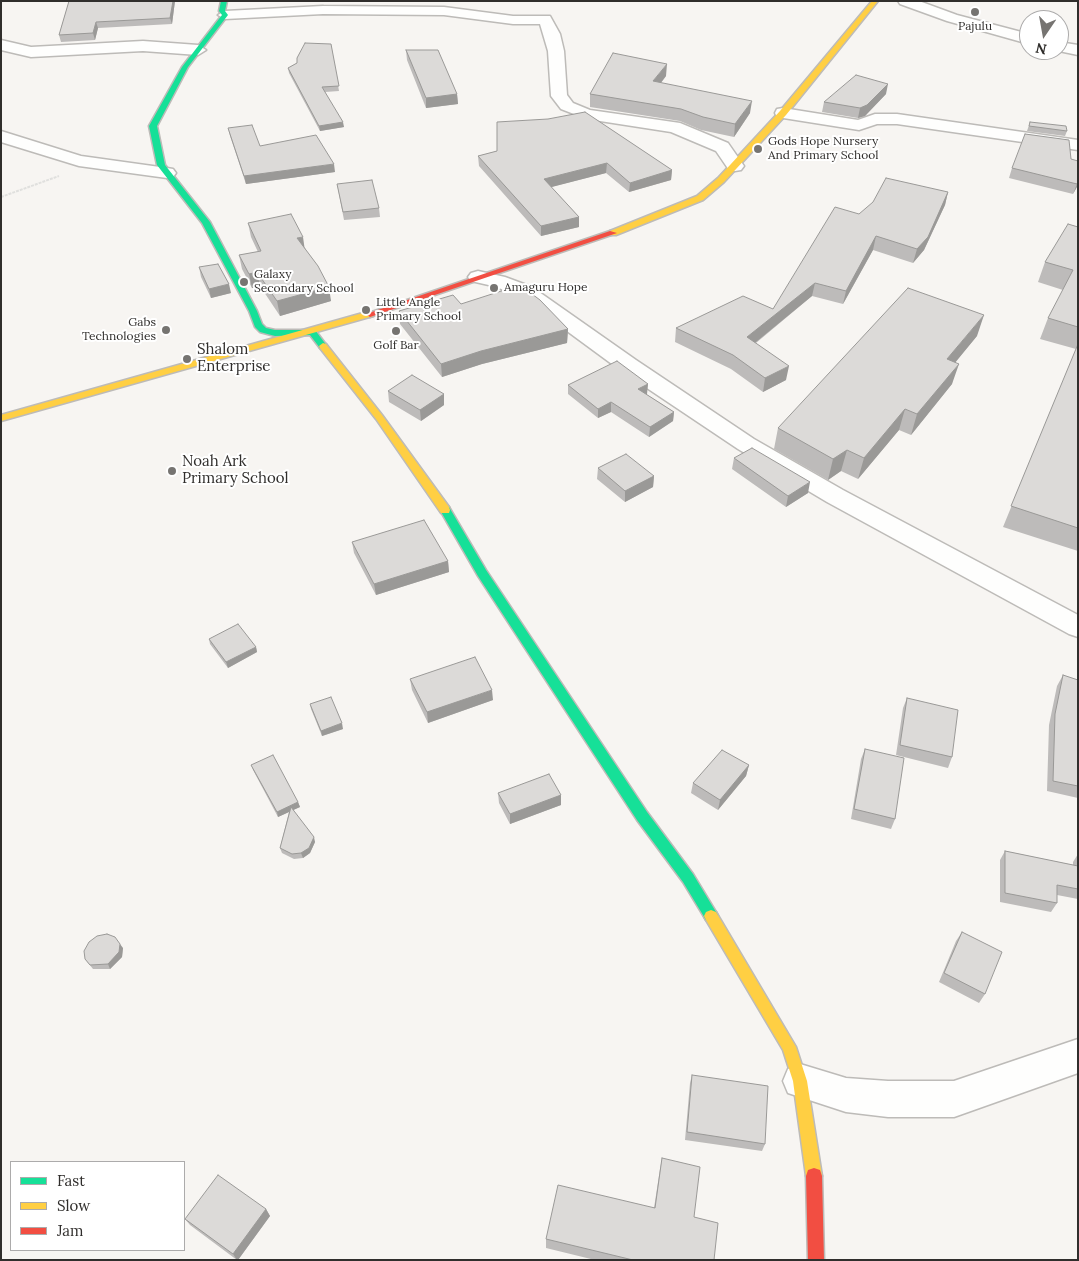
<!DOCTYPE html>
<style>
body{margin:0}
#map{position:relative;width:1079px;height:1261px;overflow:hidden;background:#f7f5f2;font-family:Lora,serif}
canvas{display:block}
.frame{position:absolute;inset:0;border:2px solid #302e2c;pointer-events:none}
.legend{position:absolute;left:10px;top:1161px;width:175px;height:90px;box-sizing:border-box;background:#fff;border:1px solid #acabab;margin:0;padding:6px 9px;list-style:none;font-size:15px;color:#302e2c}
.legend li{display:flex;align-items:center;gap:10px;height:25px}
.legend b{width:25px;border:1px solid #acabab}
.north{position:absolute;left:1019px;top:10px;width:50px;height:50px;box-sizing:border-box;background:#fff;border:1px solid #acabab;border-radius:50%;rotate:192deg;font-size:14px;font-weight:700;line-height:20px;text-align:center;color:#302e2c}
.north::after{content:'';display:block;margin:auto;width:18px;height:22px;background:#767471;clip-path:polygon(50% 0,100% 100%,50% 72%,0 100%)}
</style>
<div id="map">
<canvas width="1079" height="1261"></canvas>
<div class="frame"></div>
<ul class="legend">
<li><b style="height:6px;background:#16e098"></b>Fast</li>
<li><b style="height:6px;background:#ffcf43"></b>Slow</li>
<li><b style="height:6px;background:#f24e42"></b>Jam</li>
</ul>
<div class="north">N</div>
</div>
<script>
const ctx = document.querySelector('canvas').getContext('2d');
ctx.lineJoin = 'round';
const shape = rows => new Path2D(rows.map(r => 'M' + r).join(''));
function trace(path, color, width, dash) { ctx.strokeStyle = color; ctx.lineWidth = width; ctx.lineCap = dash ? 'butt' : 'round'; ctx.setLineDash(dash || []); ctx.stroke(path); }
function paint(path, color) { ctx.fillStyle = color; ctx.fill(path, 'evenodd'); }
function write(font, color, halo, rows, align = 'center') {
  ctx.font = font + ' Lora,serif'; ctx.lineWidth = 4; ctx.setLineDash([]); ctx.textBaseline = 'middle'; ctx.strokeStyle = halo; ctx.fillStyle = color; for (const [text, x, y, turn = 0] of rows) {
    ctx.save(); ctx.translate(x, y); ctx.rotate((+turn || 0) * Math.PI / 180); ctx.textAlign = isNaN(turn) ? turn : align; if (halo) ctx.strokeText(text, 0, 0); ctx.fillText(text, 0, 0); ctx.restore();
  }
}
const street = shape([
 [898,1,919,1,957,15,1029,34,1029,44,947,21,900,4,898,1],
 [323,6,444,7,513,16,550,16,560,34,564,51,567,95,573,103,590,110,680,123,728,143,744,166,741,170,735,171,729,170,716,151,671,132,587,119,561,109,551,96,548,51,540,24,513,24,444,15,323,14,225,19,218,15,225,11,323,6],
 [1,40,31,47,143,41,198,45,206,50,198,55,143,51,31,57,1,50,1,40],
 [1059,42,1078,45,1078,55,1054,50,1059,50,1059,42],
 [783,108,858,120,875,114,897,114,1078,140,1078,150,897,124,877,124,859,130,777,117,775,113,777,109,783,108],
 [1,131,81,156,167,168,173,169,176,173,173,177,167,178,79,166,1,142,1,131],
 [478,271,505,277,532,287,636,360,754,439,843,490,1078,615,1078,637,1069,634,827,502,738,449,620,370,518,295,493,286,471,281,468,277,471,273,478,271],
 [1078,1039,1078,1073,954,1117,888,1117,846,1112,788,1093,783,1081,788,1069,800,1064,846,1078,888,1081,954,1081,1078,1039]
]);
const fast = shape([
 [221,1,227,1,225,11,228,15,188,67,157,126,165,165,210,222,257,311,262,324,266,328,275,330,315,330,327,346,326,348,320,348,310,335,275,336,260,332,255,327,249,311,202,223,157,165,149,126,182,67,222,15,219,11,221,1],
 [445,506,449,507,486,570,647,812,693,874,716,912,718,916,716,920,711,922,706,920,683,882,637,820,478,576,440,510,445,506]
]);
const slow = shape([
 [872,1,878,1,786,115,724,182,703,200,616,235,610,235,610,231,697,196,718,178,780,111,872,1],
 [370,311,374,314,373,316,1,421,1,415,370,311],
 [323,343,326,344,382,415,449,507,450,510,449,513,441,513,376,419,320,348,319,346,323,343],
 [711,910,716,912,796,1047,807,1081,822,1176,820,1182,814,1184,808,1182,806,1176,793,1081,783,1050,706,920,704,916,706,912,711,910]
]);
const jam = shape([
 [610,231,617,233,373,316,370,317,366,314,610,231],
 [814,1168,820,1170,822,1176,824,1260,808,1260,806,1176,808,1170,814,1168]
]);
trace(street, '#bdbbb8', 3);
trace(fast, '#bdbbb8', 3);
trace(slow, '#bdbbb8', 3);
trace(jam, '#bdbbb8', 3);
trace(shape([
 [1,197,59,176]
]), '#e0e0de', 2, [3, 1]);
paint(street, '#fefefd');
paint(fast, '#16e098');
paint(slow, '#ffcf43');
paint(jam, '#f24e42');
paint(shape([
 [69,1,175,1,172,24,98,28,95,40,61,42,59,35],
 [331,44,339,91,325,92,344,127,320,131,289,73,288,68],
 [406,50,457,94,458,104,426,108,407,60],
 [666,76,661,83,750,113,734,137,701,130,680,121,590,107,590,94],
 [886,94,865,116,858,118,822,112,824,102],
 [1030,122,1067,131,1065,136,1027,131],
 [228,128,260,146,335,172,246,184,230,136],
 [497,151,672,170,671,180,629,192,606,173,551,187,579,217,579,227,541,236,479,166,478,156],
 [1078,161,1078,185,1073,194,1009,178,1012,168],
 [337,184,379,208,380,217,344,220],
 [948,192,945,205,924,250,913,263,873,250,843,304,812,296,756,343,786,380,763,392,731,369,675,342,676,328,773,309,859,214],
 [248,223,305,248,331,301,280,316,260,286,252,288,242,269,239,255,258,252,251,237],
 [1078,227,1078,551,1003,527,1076,349,1040,339,1048,318,1063,290,1038,282,1045,262],
 [199,267,231,293,211,298,201,277],
 [461,304,568,329,567,343,482,364,442,377,400,324,399,311],
 [977,336,955,362,952,384,911,435,899,430,858,479,841,471,828,480,774,449,778,428],
 [648,384,646,394,674,412,673,421,649,437,611,412,598,418,568,394,568,385],
 [388,391,444,394,444,405,421,421,389,402],
 [734,458,808,493,786,507,732,469],
 [598,468,654,476,653,487,625,502,597,479],
 [352,542,448,561,449,572,376,595,354,553],
 [209,639,256,647,257,652,228,668,210,644],
 [1063,675,1078,680,1078,798,1047,791,1049,725,1057,686],
 [410,679,493,700,428,723,412,690],
 [907,698,952,757,948,768,896,755,903,708],
 [310,704,343,729,322,736,311,709],
 [865,749,895,819,891,829,851,819,861,759],
 [251,765,298,802,300,807,293,810,315,842,310,853,303,858,294,859,282,853,280,848,289,812,278,817,253,770],
 [749,765,746,776,718,810,691,793,693,783],
 [498,793,561,795,561,805,510,824,499,803],
 [1005,851,1073,865,1073,862,1078,854,1078,899,1057,895,1057,903,1051,912,1000,902,1000,860],
 [962,932,985,994,979,1003,939,982,956,941],
 [123,948,122,957,110,969,93,969,85,959],
 [692,1075,765,1144,762,1151,685,1140,690,1083],
 [662,1158,694,1217,714,1260,595,1260,546,1248,546,1239,654,1208,660,1169],
 [266,1209,270,1216,238,1260,237,1260,190,1225,185,1219]
]), '#bdbbba');
paint(shape([
 [173,1,175,1,172,24,170,18],
 [96,22,98,28,95,40,93,33],
 [667,64,666,76,652,94,653,81],
 [888,84,886,94,865,116,858,118,860,108],
 [457,94,458,104,426,108,426,98],
 [752,101,750,113,734,137,735,124],
 [343,122,344,127,320,131,319,126],
 [607,163,606,173,544,189,544,179],
 [334,164,335,172,246,184,244,176],
 [672,170,671,180,629,192,630,183],
 [1078,182,1078,185,1073,194,1077,184],
 [948,192,945,205,924,250,913,263,917,249],
 [579,217,579,227,541,236,541,226],
 [876,236,873,250,843,304,846,291],
 [303,237,305,251,297,238],
 [257,272,260,286,252,288,249,274],
 [815,283,812,296,745,351,747,337],
 [229,284,231,293,211,298,209,289],
 [329,287,331,301,280,316,277,301],
 [984,315,977,336,941,380,947,359],
 [568,329,567,343,482,364,442,377,441,364,481,351],
 [959,364,952,384,911,435,917,414],
 [789,366,786,380,763,392,765,378],
 [648,384,647,394,637,398,638,389],
 [444,394,444,405,421,421,420,410],
 [611,402,611,412,598,418,598,409],
 [905,409,899,430,858,479,864,458],
 [674,412,673,421,649,437,650,427],
 [847,450,841,471,828,480,833,459],
 [654,476,653,487,625,502,625,491],
 [810,482,808,493,786,507,788,496],
 [448,561,449,572,376,595,374,584],
 [256,647,257,652,228,668,226,662],
 [492,690,493,700,428,723,427,712],
 [342,723,343,729,322,736,321,731],
 [749,765,746,776,718,810,720,800],
 [561,795,561,805,510,824,510,814],
 [298,802,300,807,278,817,277,812],
 [314,837,315,842,310,853,303,858,301,853],
 [120,944,123,948,122,957,110,969,108,964],
 [266,1209,270,1216,238,1260,237,1260,233,1254]
]), '#9a9997');
const building = shape([
 [69,1,173,1,170,18,96,22,93,33,59,35,69,1],
 [305,43,331,44,339,86,322,87,343,122,319,126,288,68,297,63,297,58,305,43],
 [406,50,438,50,457,94,426,98,406,50],
 [613,53,667,64,653,81,752,101,735,124,703,117,681,109,590,94,613,53],
 [856,75,888,84,867,105,860,108,824,102,856,75],
 [585,112,672,170,630,183,607,163,544,179,579,217,541,226,478,156,497,151,497,122,548,119,585,112],
 [1030,122,1066,126,1067,131,1029,126,1030,122],
 [252,125,260,146,316,135,334,164,244,176,228,128,252,125],
 [1025,134,1069,140,1071,159,1078,161,1078,182,1077,184,1012,168,1025,134],
 [886,178,948,192,928,237,917,249,876,236,846,291,815,283,747,337,789,366,765,378,733,355,676,328,743,296,773,309,835,207,859,214,873,202,886,178],
 [372,180,379,208,343,212,337,184,372,180],
 [291,214,303,237,297,238,318,266,329,287,277,301,257,272,249,274,239,255,261,251,248,223,291,214],
 [1068,224,1078,227,1078,327,1048,318,1073,270,1045,262,1068,224],
 [218,264,229,284,209,289,199,267,218,264],
 [520,285,540,300,568,329,481,351,441,364,399,311,453,295,461,304,520,285],
 [908,288,984,315,947,359,959,364,917,414,905,409,864,458,847,450,833,459,778,428,908,288],
 [1078,344,1078,528,1011,506,1078,344],
 [617,361,648,384,638,389,674,412,650,427,611,402,598,409,568,385,617,361],
 [412,375,444,394,420,410,388,391,412,375],
 [752,448,810,482,788,496,734,458,752,448],
 [626,454,654,476,625,491,598,468,626,454],
 [424,520,448,561,374,584,352,542,424,520],
 [238,624,256,647,226,662,209,639,238,624],
 [475,657,492,690,427,712,410,679,475,657],
 [1063,675,1078,680,1078,786,1053,781,1055,714,1063,675],
 [331,697,342,723,321,731,310,704,331,697],
 [907,698,958,710,952,757,900,745,907,698],
 [865,749,904,758,895,819,854,809,865,749],
 [722,750,749,765,720,800,693,783,722,750],
 [273,755,298,802,277,812,251,765,273,755],
 [549,774,561,795,510,814,498,793,549,774],
 [291,807,314,837,309,848,301,853,292,854,280,848,291,807],
 [1005,851,1078,866,1078,889,1057,885,1057,903,1005,893,1005,851],
 [962,932,1002,952,985,994,944,973,962,932],
 [107,934,115,937,120,944,119,952,108,964,90,965,85,959,84,951,89,942,97,936,107,934],
 [692,1075,768,1086,765,1144,687,1132,692,1075],
 [662,1158,700,1167,694,1217,718,1223,714,1260,633,1260,546,1239,558,1185,655,1208,662,1158],
 [218,1175,266,1209,233,1254,185,1219,218,1175]
]);
paint(building, '#dcdad8');
trace(building, '#9a9997', 1);
for (const [x, y, r, color] of [
 [975,12,5,"#767471"],
 [758,149,5,"#767471"],
 [244,282,5,"#767471"],
 [494,288,5,"#767471"],
 [366,310,5,"#767471"],
 [166,330,5,"#767471"],
 [396,331,5,"#767471"],
 [187,359,5,"#767471"],
 [172,471,5,"#767471"]
]) { const dot = new Path2D(); dot.arc(x, y, r, 0, 2 * Math.PI); ctx.fillStyle = color; ctx.fill(dot); trace(dot, '#fff', 2); }
write('12px', '#302e2c', '#fff', [
 ["Pajulu",975,27,"center"],
 ["Gods Hope Nursery",768,142],
 ["And Primary School",768,156],
 ["Galaxy",254,275],
 ["Secondary School",254,289],
 ["Amaguru Hope",504,288],
 ["Little Angle",376,303],
 ["Primary School",376,317],
 ["Gabs",156,323,"right"],
 ["Technologies",156,337,"right"],
 ["Golf Bar",396,346,"center"]
], 'left');
write('15px', '#302e2c', '#fff', [
 ["Shalom",197,350],
 ["Enterprise",197,367],
 ["Noah Ark",182,462],
 ["Primary School",182,479]
], 'left');
</script>
